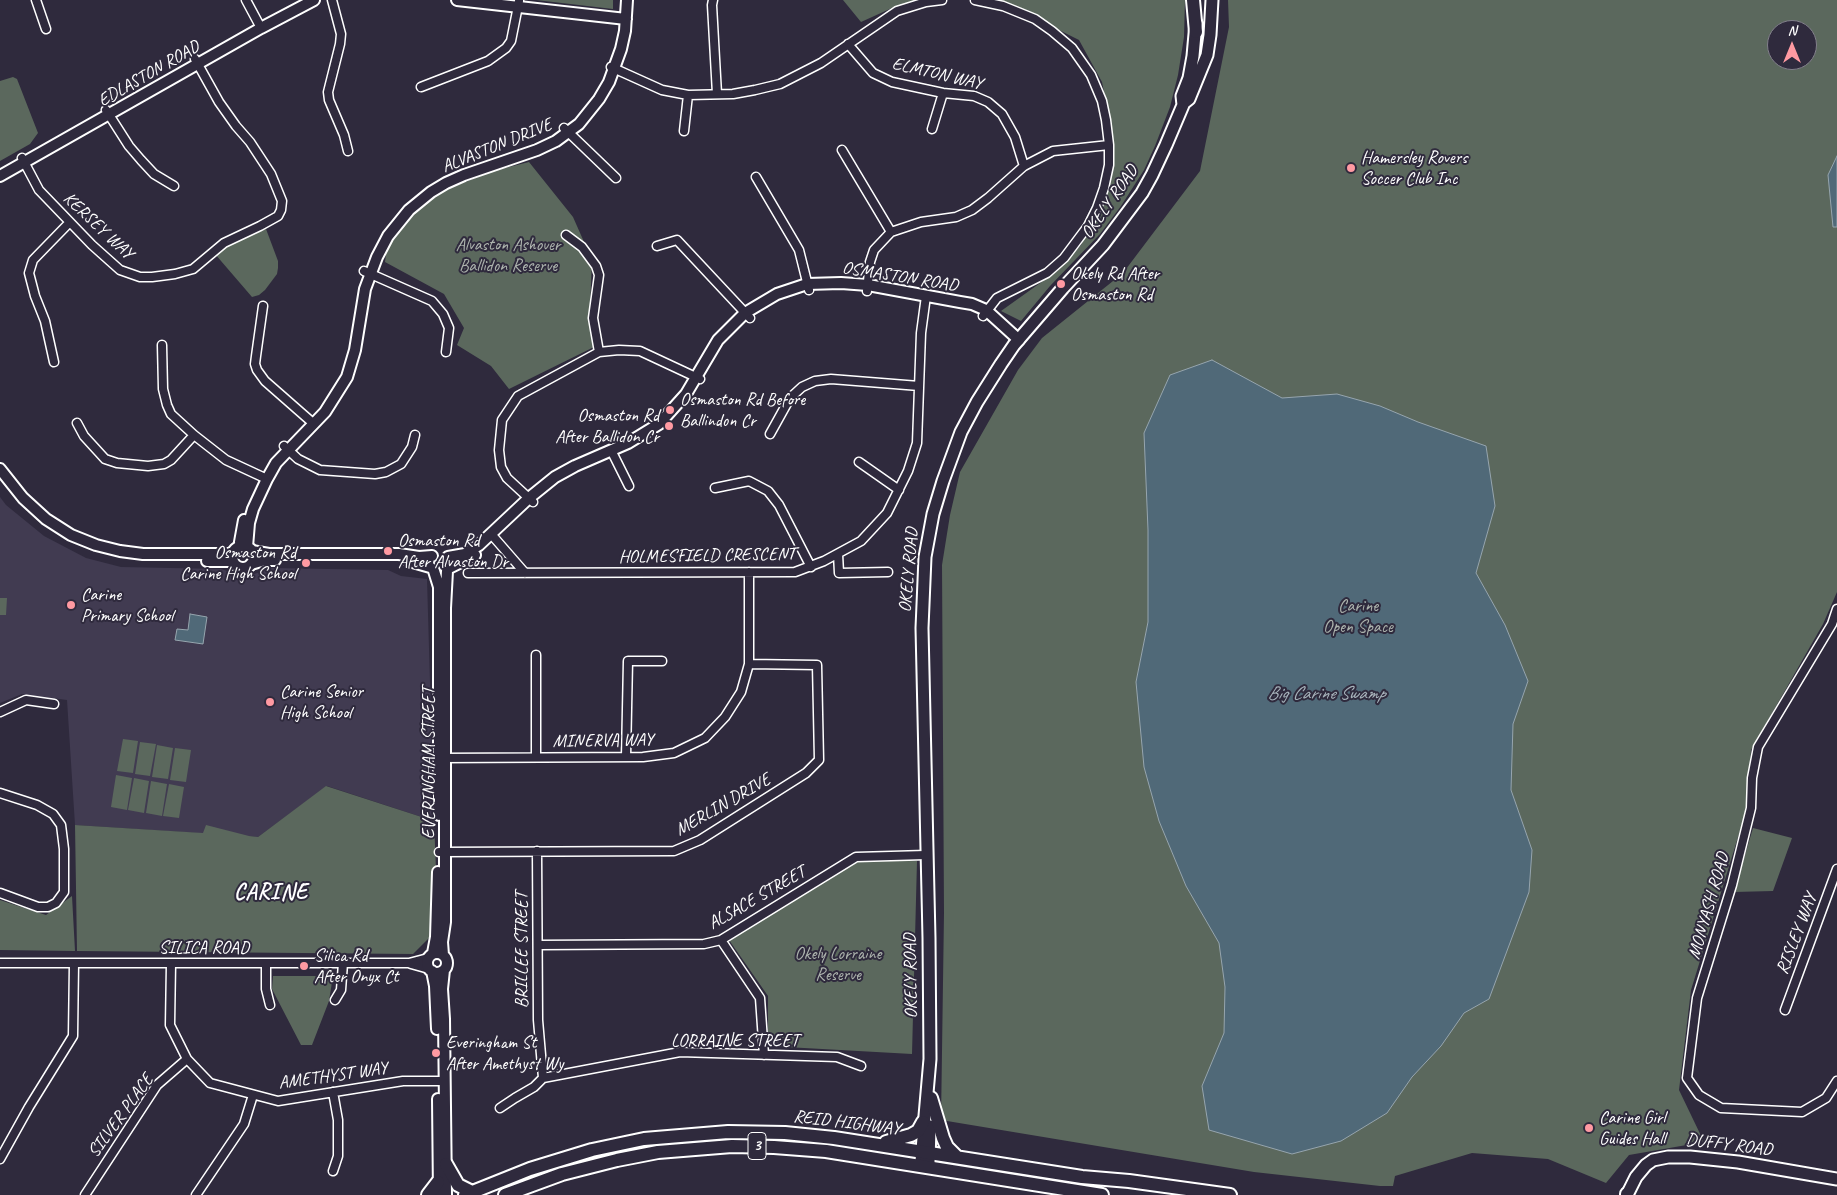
<!DOCTYPE html>
<style>
body{margin:0}
#map{position:relative;width:1837px;height:1195px;overflow:hidden;background:#2f2a3d;font-family:Caveat,sans-serif}
canvas{display:block}
.north{position:absolute;left:1767px;top:20px;width:50px;height:50px;box-sizing:border-box;background:#2f2a3d;border:1px solid #827f8b;border-radius:50%;rotate:0deg;font-size:14px;font-weight:700;line-height:20px;text-align:center;color:#fff}
.north::after{content:'';display:block;margin:auto;width:18px;height:22px;background:#ff9aa2;clip-path:polygon(50% 0,100% 100%,50% 72%,0 100%)}
</style>
<div id="map">
<canvas width="1837" height="1195"></canvas>
<div class="north">N</div>
</div>
<script>
const ctx = document.querySelector('canvas').getContext('2d');
ctx.lineJoin = 'round';
function paint(path, color) { ctx.fillStyle = color; ctx.fill(path, 'evenodd'); }
const shape = rows => new Path2D(rows.map(r => 'M' + r).join(''));
function trace(path, color, width, dash) { ctx.strokeStyle = color; ctx.lineWidth = width; ctx.lineCap = dash ? 'butt' : 'round'; ctx.setLineDash(dash || []); ctx.stroke(path); }
function write(font, color, halo, rows, align = 'center') {
  ctx.font = font + ' Caveat,sans-serif'; ctx.lineWidth = 4; ctx.setLineDash([]); ctx.textBaseline = 'middle'; ctx.strokeStyle = halo; ctx.fillStyle = color; for (const [text, x, y, turn = 0] of rows) {
    ctx.save(); ctx.translate(x, y); ctx.rotate((+turn || 0) * Math.PI / 180); ctx.textAlign = isNaN(turn) ? turn : align; if (halo) ctx.strokeText(text, 0, 0); ctx.fillText(text, 0, 0); ctx.restore();
  }
}
paint(shape([
 [0,497,6,505,44,536,86,558,121,567,221,569,246,577,271,568,388,570,401,576,427,579,434,821,327,786,258,837,75,825,67,700,22,694,0,703]
]), '#413b51');
paint(shape([
 [536,0,613,0,613,9],
 [843,0,919,0,892,8,861,22],
 [991,0,1185,0,1184,37,1178,75,1170,107,1155,146,1144,170,1121,206,1100,234,1050,286,1021,321,1001,311,1057,271,1081,245,1106,192,1111,126,1102,82,1079,40,1011,6],
 [1228,0,1837,0,1837,592,1823,624,1751,750,1747,808,1691,990,1679,1090,1704,1142,1629,1155,1606,1183,1548,1159,1472,1153,1395,1176,1393,1186,1380,1186,1254,1172,941,1120,944,913,942,565,950,515,960,472,1018,370,1042,338,1123,273,1200,171,1229,27],
 [1777,30,1807,30,1807,60,1777,60],
 [13,77,17,79,38,133,30,144,0,161,0,81],
 [529,162,573,217,592,260,590,307,594,347,509,389,491,366,457,345,464,328,444,294,385,262,387,245,410,211,440,192,493,171],
 [266,229,278,261,278,268,277,274,265,290,259,295,252,297,215,254,224,247],
 [0,598,7,598,6,615,0,615],
 [123,739,138,741,133,773,117,771],
 [140,742,156,744,150,776,135,774],
 [157,745,173,748,168,779,152,777],
 [175,748,191,750,186,782,170,780],
 [116,775,132,778,127,810,111,807],
 [134,778,149,781,144,813,128,810],
 [151,781,167,784,162,816,146,813],
 [169,784,184,787,179,818,163,816],
 [326,786,434,821,436,870,429,938,413,954,77,951,75,825,203,833,206,825,249,836,258,837],
 [1753,828,1792,838,1773,891,1734,892],
 [857,861,917,861,912,1054,768,1046,768,996,729,940],
 [72,896,75,951,0,950,0,900,46,915],
 [273,976,333,976,329,1001,312,1045,301,1045,272,989]
]), '#5b685d');
const water = shape([
 [1837,156,1837,227,1833,227,1828,175,1837,156],
 [1212,360,1282,398,1337,394,1380,406,1418,422,1486,446,1495,506,1476,573,1505,625,1528,681,1513,724,1511,790,1532,850,1529,892,1489,999,1464,1013,1441,1046,1412,1077,1387,1113,1341,1141,1292,1154,1209,1130,1202,1086,1224,1033,1225,987,1219,943,1186,886,1159,821,1144,767,1136,682,1148,622,1148,530,1144,433,1170,375,1212,360],
 [190,614,207,617,203,644,175,640,177,629,188,630,190,614]
]);
paint(water, '#506978');
trace(water, '#96a5ae', 1);
const minor = shape([
 [36,0,46,29],
 [246,0,261,28],
 [332,0,341,34,340,44,328,92,329,100,344,135,348,151],
 [713,0,712,5,717,94],
 [975,0,1003,6,1035,19,1052,31,1072,48,1091,75,1102,101,1106,120,1109,145,1109,165,1104,188,1097,208,1088,226,1064,258,1047,273,997,298,983,316],
 [848,44,873,73,892,82,943,93,974,96,988,102,1002,114,1015,137,1024,166],
 [611,67,662,90,688,95,733,94,755,90,780,84,821,63,897,11,926,2,942,0],
 [421,87,488,61,506,48,511,41,519,1],
 [106,110,129,146,141,160,154,174,174,186],
 [564,128,616,178],
 [932,129,943,93],
 [684,131,688,95],
 [842,150,891,232],
 [22,158,39,190,92,245,120,270,140,277,152,277,175,274,193,269,224,243,260,226,278,216,281,210,282,201,271,174,250,142,236,126,219,102,195,59],
 [756,177,799,250,809,290],
 [566,235,582,247,596,266,599,275,593,318,599,352],
 [657,246,677,240,750,318],
 [364,271,432,301,443,314,449,328,446,352],
 [867,291,870,262,874,250,891,232,921,222,956,217,972,210,988,198,1024,166,1053,151,1109,145],
 [263,306,256,356,255,364,257,370,265,381,314,424],
 [162,345,163,389,167,405,171,414,194,435,226,460,267,479],
 [54,362,45,321,35,296,29,273,33,260,69,223],
 [77,423,84,436,105,459,117,463,148,466,164,464,171,460,194,435],
 [770,434,790,398,802,387,815,381,831,379,919,386],
 [284,446,298,459,320,470,375,474,386,472,401,464,412,447,415,435],
 [611,450,629,486],
 [859,462,899,490],
 [715,488,749,481,768,491,779,505,811,567],
 [533,502,507,478,501,467,499,450,502,420,518,396,599,352,619,350,640,351,700,379],
 [491,534,525,573],
 [838,554,839,573,888,572],
 [468,573,795,572,824,561,861,541,887,513,908,471,917,443,921,333,926,296],
 [1837,609,1832,624,1758,747,1752,778,1751,808,1732,885,1697,998,1687,1078,1699,1095,1721,1108,1802,1112,1826,1098,1837,1081],
 [536,655,536,757],
 [0,712,26,700,54,704],
 [626,757,628,661,662,661],
 [440,758,643,757,674,753,705,738,725,717,741,692,749,664,749,572],
 [0,793,37,805,53,814,61,825,64,849,64,892,56,903,48,907,38,907,0,893],
 [537,851,538,1020,543,1078],
 [439,852,674,851,700,840,806,773,819,760,817,665,749,664],
 [721,940,760,998,764,1055],
 [538,945,704,944,721,940,856,857,926,855],
 [0,963,409,963,428,958],
 [266,963,266,989,270,1005],
 [171,964,170,1025,187,1059,210,1083,278,1101,403,1081,444,1081],
 [411,964,429,969],
 [335,1000,341,990,343,963],
 [1785,1010,1837,869],
 [333,1092,338,1120,338,1156,333,1171],
 [500,1108,515,1098,534,1087,543,1078,680,1052,837,1057,861,1066],
 [0,1159,29,1107,73,1036,74,963],
 [85,1195,157,1085,187,1059],
 [196,1195,244,1124,253,1095]
]);
const tertiary = shape([
 [457,0,626,19],
 [0,176,261,28,314,0],
 [0,469,23,498,46,519,71,535,96,545,120,551,143,554,233,554],
 [241,546,240,542,244,520],
 '232 557a11 11 0 1 1 22 0a11 11 0 1 1-22 0Z',
 [247,547,249,523,253,509,267,479,276,463,325,412,347,377,355,350,365,289,377,257,388,236,409,210,431,192,446,183,464,175,537,150,556,141,579,124,599,99,609,82,621,49,625,31,627,0],
 [252,551,269,554,399,554,419,557,432,556],
 [448,557,465,554,479,545,529,498,555,477,575,466,628,443,659,424,686,394,718,340,745,313,777,294,807,284,841,283,868,285,960,302,972,304,986,310,1019,340],
 [207,561,233,561],
 [409,561,430,567],
 [251,564,265,560,275,560],
 [449,568,475,555],
 [434,571,439,587,439,815],
 [433,953,436,937,438,872],
 '427 963a10 10 0 1 1 20 0a10 10 0 1 1-20 0Z',
 [443,955,442,942,445,922,445,608,447,571],
 [444,970,442,989,444,1019,446,1195],
 [432,971,435,986,437,1029],
 [438,1099,439,1195]
]);
const secondary = shape([
 [1184,103,1189,99,1207,55,1210,35,1212,0],
 [921,1161,930,1059,929,938,922,628,925,557,933,514,943,481,961,432,977,402,1001,364,1014,345,1063,288,1103,245,1142,193,1152,175,1166,145,1183,105,1182,96,1189,78,1193,56,1196,23],
 [929,1162,930,1126],
 [1627,1195,1636,1177,1646,1165,1653,1160,1668,1157,1690,1157,1738,1162,1837,1179]
]);
const primary = shape([
 [1193,0,1196,32]
]);
const trunk = shape([
 [931,1098,943,1138,947,1147,956,1156],
 [886,1142,911,1135,918,1131,923,1122],
 [446,1164,458,1185,472,1192],
 [428,1195,438,1182],
 [465,1195,530,1169,592,1150,644,1139,728,1132,785,1133,834,1138,1082,1177,1129,1181,1230,1195],
 [505,1195,562,1174,617,1160,658,1152,732,1146,774,1147,826,1151,1102,1195],
 [1627,1195,1627,1194]
]);
trace(minor, '#fff', 11);
trace(tertiary, '#fff', 14);
trace(secondary, '#fff', 15);
trace(primary, '#fff', 16);
trace(trunk, '#fff', 16);
trace(minor, '#2f2a3d', 8);
trace(tertiary, '#2f2a3d', 10);
trace(secondary, '#2f2a3d', 11);
trace(primary, '#2f2a3d', 12);
trace(trunk, '#2f2a3d', 12);
for (const [x, y, r, color] of [
 [1351,168,5,"#ff9aa2"],
 [1061,284,5,"#ff9aa2"],
 [670,410,5,"#ff9aa2"],
 [669,426,5,"#ff9aa2"],
 [388,551,5,"#ff9aa2"],
 [306,563,5,"#ff9aa2"],
 [71,605,5,"#ff9aa2"],
 [270,702,5,"#ff9aa2"],
 [304,966,5,"#ff9aa2"],
 [436,1053,5,"#ff9aa2"],
 [1589,1128,5,"#ff9aa2"]
]) { const dot = new Path2D(); dot.arc(x, y, r, 0, 2 * Math.PI); ctx.fillStyle = color; ctx.fill(dot); trace(dot, '#2f2a3d', 2); }
for (const [x, y, w] of [
 [757,1146,18]
]) { const box = new Path2D(); box.roundRect(x - w / 2, y - 13.5, w, 27, 4); ctx.fillStyle = '#2f2a3d'; ctx.fill(box); trace(box, '#fff', 1); }
write('bold 16px', '#fff', null, [
 ["3",757,1146]
]);
write('18px', '#fff', '#2f2a3d', [
 ["EDLASTON ROAD",149,74,-30],
 ["ELMTON WAY",937,74,13],
 ["ALVASTON DRIVE",497,146,-22],
 ["OKELY ROAD",1110,202,-55],
 ["KERSEY WAY",98,226,43],
 ["OSMASTON ROAD",900,277,9],
 ["HOLMESFIELD CRESCENT",707,556,-1],
 ["OKELY ROAD",909,570,-85],
 ["MINERVA WAY",603,741,-1],
 ["EVERINGHAM STREET",429,763,-90],
 ["MERLIN DRIVE",723,805,-30],
 ["ALSACE STREET",757,898,-30],
 ["MONYASH ROAD",1709,906,-74],
 ["RISLEY WAY",1797,934,-69],
 ["SILICA ROAD",204,948],
 ["BRILLEE STREET",522,950,-90],
 ["OKELY ROAD",911,976,-91],
 ["LORRAINE STREET",735,1041],
 ["AMETHYST WAY",333,1076,-8],
 ["SILVER PLACE",121,1116,-54],
 ["REID HIGHWAY",847,1123,7],
 ["DUFFY ROAD",1729,1145,7]
]);
write('18px', '#fff', '#2f2a3d', [
 ["Hamersley Rovers",1361,158],
 ["Soccer Club Inc",1361,179],
 ["Okely Rd After",1071,274],
 ["Osmaston Rd",1071,295],
 ["Osmaston Rd Before",680,400],
 ["Ballindon Cr",680,421],
 ["Osmaston Rd",659,416,"right"],
 ["After Ballidon Cr",659,437,"right"],
 ["Osmaston Rd",398,541],
 ["After Alvaston Dr",398,562],
 ["Osmaston Rd",296,553,"right"],
 ["Carine High School",296,574,"right"],
 ["Carine",81,595],
 ["Primary School",81,616],
 ["Carine Senior",280,692],
 ["High School",280,713],
 ["Silica Rd",314,956],
 ["After Onyx Ct",314,977],
 ["Everingham St",446,1043],
 ["After Amethyst Wy",446,1064],
 ["Carine Girl",1599,1118],
 ["Guides Hall",1599,1139]
], 'left');
write('18px', '#adb4ae', '#2f2a3d', [
 ["Alvaston Ashover",508,245],
 ["Ballidon Reserve",508,266],
 ["Carine",1358,606],
 ["Open Space",1358,627],
 ["Okely Lorraine",838,954],
 ["Reserve",838,975]
]);
write('italic 19px', '#a8b4bc', '#2f2a3d', [
 ["Big Carine Swamp",1326,694]
]);
ctx.letterSpacing = '1px';
write('bold 22px', '#fff', '#2f2a3d', [
 ["CARINE",271,893]
]);
ctx.letterSpacing = '0px';
</script>
